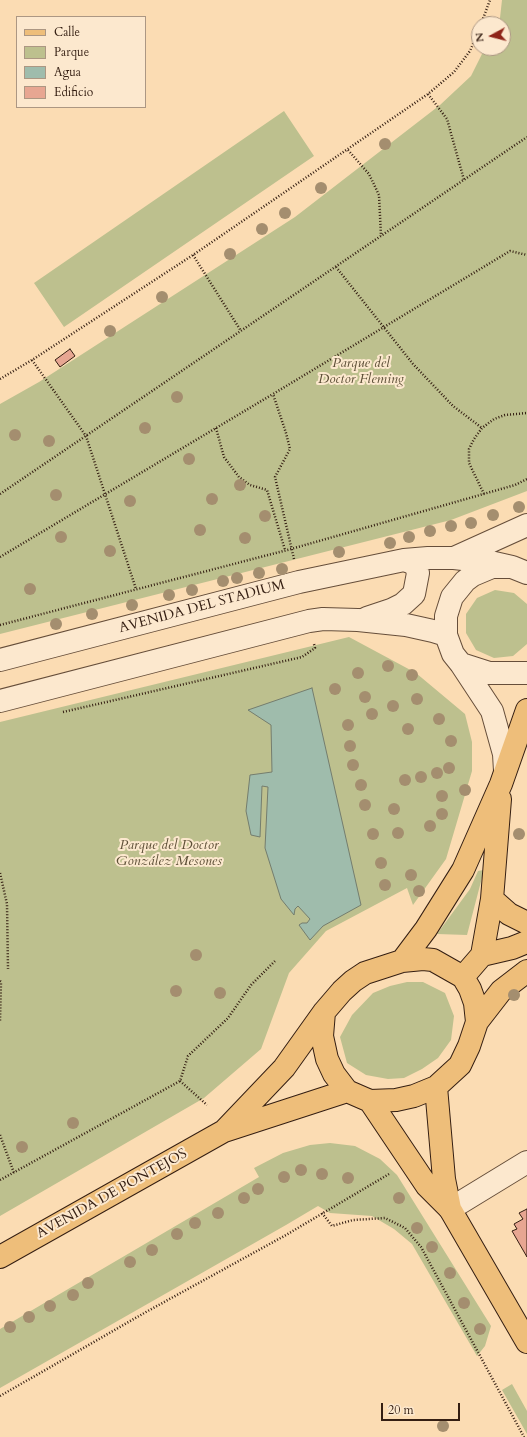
<!DOCTYPE html>
<meta charset="utf-8">
<style>
body{margin:0}
#map{position:relative;width:527px;height:1437px;overflow:hidden;background:#fbdcb3;font-family:Cardo,serif}
canvas{display:block}
.legend{position:absolute;left:16px;top:16px;width:130px;height:92px;box-sizing:border-box;background:#fce8ce;border:1px solid #ac9783;margin:0;padding:5px 7px;list-style:none;font-size:12px;color:#341e12}
.legend li{display:flex;align-items:center;gap:8px;height:20px}
.legend b{width:20px;border:1px solid #ac9783}
.north{position:absolute;left:471px;top:16px;width:40px;height:40px;box-sizing:border-box;background:#fce8ce;border:1px solid #ac9783;border-radius:50%;rotate:263deg;font-size:11px;font-weight:700;line-height:16px;text-align:center;color:#341e12}
.north::after{content:'';display:block;margin:auto;width:14px;height:18px;background:#8f2418;clip-path:polygon(50% 0,100% 100%,50% 72%,0 100%)}
.scale{position:absolute;left:381px;top:1403px;width:79px;height:18px;box-sizing:border-box;border:2px solid #341e12;border-top:0;padding-left:5px;font-size:12px;line-height:14px;white-space:nowrap;color:#341e12;-webkit-text-stroke:3px #fce8ce;paint-order:stroke}
</style>
<div id="map">
<canvas width="527" height="1437"></canvas>
<ul class="legend">
<li><b style="height:5px;background:#eebe7a"></b>Calle</li>
<li><b style="height:11px;background:#bdc08e"></b>Parque</li>
<li><b style="height:11px;background:#9fbcac"></b>Agua</li>
<li><b style="height:11px;background:#e7a692"></b>Edificio</li>
</ul>
<div class="north">N</div>
<div class="scale">20 m</div>
</div>
<script>
const ctx = document.querySelector('canvas').getContext('2d');
ctx.lineJoin = 'round';
function paint(path, color) { ctx.fillStyle = color; ctx.fill(path, 'evenodd'); }
const shape = rows => new Path2D(rows.map(r => 'M' + r).join(''));
function trace(path, color, width, dash) { ctx.strokeStyle = color; ctx.lineWidth = width; ctx.lineCap = dash ? 'butt' : 'round'; ctx.setLineDash(dash || []); ctx.stroke(path); }
function write(font, color, halo, rows, align = 'center') {
  ctx.font = font + ' Cardo,serif'; ctx.lineWidth = 4; ctx.setLineDash([]); ctx.textBaseline = 'middle'; ctx.strokeStyle = halo; ctx.fillStyle = color; for (const [text, x, y, turn = 0] of rows) {
    ctx.save(); ctx.translate(x, y); ctx.rotate((+turn || 0) * Math.PI / 180); ctx.textAlign = isNaN(turn) ? turn : align; if (halo) ctx.strokeText(text, 0, 0); ctx.fillText(text, 0, 0); ctx.restore();
  }
}
paint(shape([
 [502,0,527,0,527,491,451,520,0,634,0,404,39,382,295,217,440,105,471,76,485,48,503,48,503,24,497,24,500,18],
 [284,111,314,156,64,327,34,283],
 [495,590,514,593,527,604,527,644,513,656,494,658,476,650,466,633,466,614,477,598],
 [349,637,416,673,465,714,472,742,472,771,446,859,413,905,407,888,326,931,289,973,261,1049,204,1098,0,1216,0,722],
 [484,870,467,935,437,934,470,889,478,871],
 [407,982,423,982,445,993,454,1016,451,1040,438,1058,422,1069,404,1078,388,1079,366,1075,347,1063,340,1037,352,1015,373,993,390,986],
 [330,1143,355,1146,380,1159,397,1175,491,1326,485,1346,477,1356,412,1244,394,1229,372,1216,330,1213,318,1206,286,1225,0,1388,0,1329,259,1177,254,1168,283,1153,310,1145],
 [512,1384,527,1411,527,1434,502,1390]
]), '#bdc08e');
const water = shape([
 [312,688,361,905,323,926,310,940,299,925,302,923,307,923,310,919,298,906,295,909,294,915,281,899,265,848,268,787,262,786,260,837,251,835,246,811,250,775,272,772,271,725,248,710,312,688]
]);
paint(water, '#9fbcac');
trace(water, '#747d6e', 1);
const building = shape([
 [70,349,75,356,60,367,55,360,70,349],
 [527,1209,527,1257,512,1231,517,1229,514,1224,523,1219,519,1213,527,1209]
]);
paint(building, '#e7a692');
trace(building, '#341e12', 1);
const minor = shape([
 [454,558,527,525],
 [527,573,512,567,492,567,473,575,465,581,452,597,446,616,446,635,453,654,461,664,489,673,527,673],
 [367,618,391,610,403,604,414,594,418,573,416,567,413,563,404,560],
 [0,660,299,582,404,560,428,558,454,558,490,562,512,567],
 [461,664,492,711,504,754,505,771],
 [0,701,309,621,323,619,358,620,406,625,433,631,446,635],
 [450,1209,527,1162]
]);
const major = shape([
 [492,899,509,914,527,923],
 [482,955,512,948,527,942],
 [402,961,426,929,463,870,501,784,527,710],
 [463,977,482,955,492,899,500,799],
 [477,1022,501,991,527,971],
 [436,1087,444,1179,450,1209],
 [370,1101,427,1186,450,1209,527,1342],
 [224,1131,284,1068,324,1012,342,991,353,981,365,973,402,961,423,959,433,960,463,977,470,989,475,1003,477,1022,469,1046,460,1065,436,1087,414,1096,396,1100,370,1101,347,1091,334,1074,327,1059,322,1036,324,1012],
 [0,1257,224,1131,347,1091]
]);
trace(minor, '#664e3a', 24);
trace(major, '#341e12', 24);
trace(shape([
 [481,24,490,0],
 [428,94,447,119,464,180],
 [348,150,369,174,379,195,381,236],
 [193,255,241,331],
 [336,267,413,364,453,406,482,428],
 [32,360,86,436,136,589],
 [0,379,32,360,193,255,428,94,454,72,470,51,479,30],
 [216,428,224,457,239,477,250,485,267,490,285,550],
 [0,494,527,137],
 [484,494,469,463,469,449,474,439,482,428,494,419,505,415,527,413],
 [0,557,273,394],
 [294,559,275,477,290,449,286,433,273,394,510,251,527,255],
 [0,625,291,549,515,485,527,479],
 [63,712,302,657,315,648,314,644],
 [0,873,7,904,8,969],
 [0,981,1,982,0,1021],
 [180,1081,207,1105],
 [0,1135,14,1173],
 [0,1180,180,1081,188,1056,228,1018,251,985,276,960],
 [322,1213,332,1226,353,1220,385,1218,405,1228,421,1247,524,1437],
 [0,1396,146,1312,286,1235,389,1174]
]), '#341e12', 2.5, [1, 2]);
trace(minor, '#fce8ce', 22);
trace(major, '#eebe7a', 22);
ctx.fillStyle = '#a48e6f';
for (const [x, y] of [
 [385,144],
 [321,188],
 [285,213],
 [262,229],
 [230,254],
 [162,297],
 [110,331],
 [177,397],
 [145,428],
 [15,435],
 [49,441],
 [189,459],
 [240,485],
 [56,495],
 [212,499],
 [130,501],
 [519,507],
 [493,515],
 [265,516],
 [471,523],
 [451,526],
 [200,530],
 [430,531],
 [61,537],
 [409,537],
 [245,538],
 [390,543],
 [110,551],
 [339,552],
 [282,569],
 [259,573],
 [237,578],
 [223,581],
 [30,589],
 [192,590],
 [169,595],
 [132,605],
 [92,614],
 [56,624],
 [388,666],
 [358,673],
 [412,675],
 [335,689],
 [365,697],
 [417,699],
 [393,706],
 [372,714],
 [439,719],
 [348,725],
 [408,729],
 [451,741],
 [350,746],
 [353,765],
 [449,768],
 [437,773],
 [421,777],
 [405,780],
 [361,785],
 [465,790],
 [442,796],
 [365,805],
 [394,809],
 [442,814],
 [430,826],
 [398,833],
 [373,834],
 [519,834],
 [381,863],
 [411,875],
 [385,885],
 [419,891],
 [196,955],
 [176,991],
 [220,993],
 [514,995],
 [73,1123],
 [22,1147],
 [301,1170],
 [322,1174],
 [284,1177],
 [348,1178],
 [258,1189],
 [244,1198],
 [399,1198],
 [218,1213],
 [195,1223],
 [417,1228],
 [177,1234],
 [432,1247],
 [152,1250],
 [130,1262],
 [450,1273],
 [88,1283],
 [73,1295],
 [464,1303],
 [50,1306],
 [29,1317],
 [10,1327],
 [480,1329],
 [443,1426]
]) { ctx.beginPath(); ctx.arc(x, y, 6, 0, 2 * Math.PI); ctx.fill(); }
write('italic 14px', '#5d4f37', '#fce8ce', [
 ["Parque del",361,364],
 ["Doctor Fleming",361,380],
 ["Parque del Doctor",169,846],
 ["González Mesones",169,862]
]);
write('14px', '#341e12', '#fce8ce', [
 ["AVENIDA DEL STADIUM",202,607,-15],
 ["AVENIDA DE PONTEJOS",112,1194,-29]
]);
</script>
